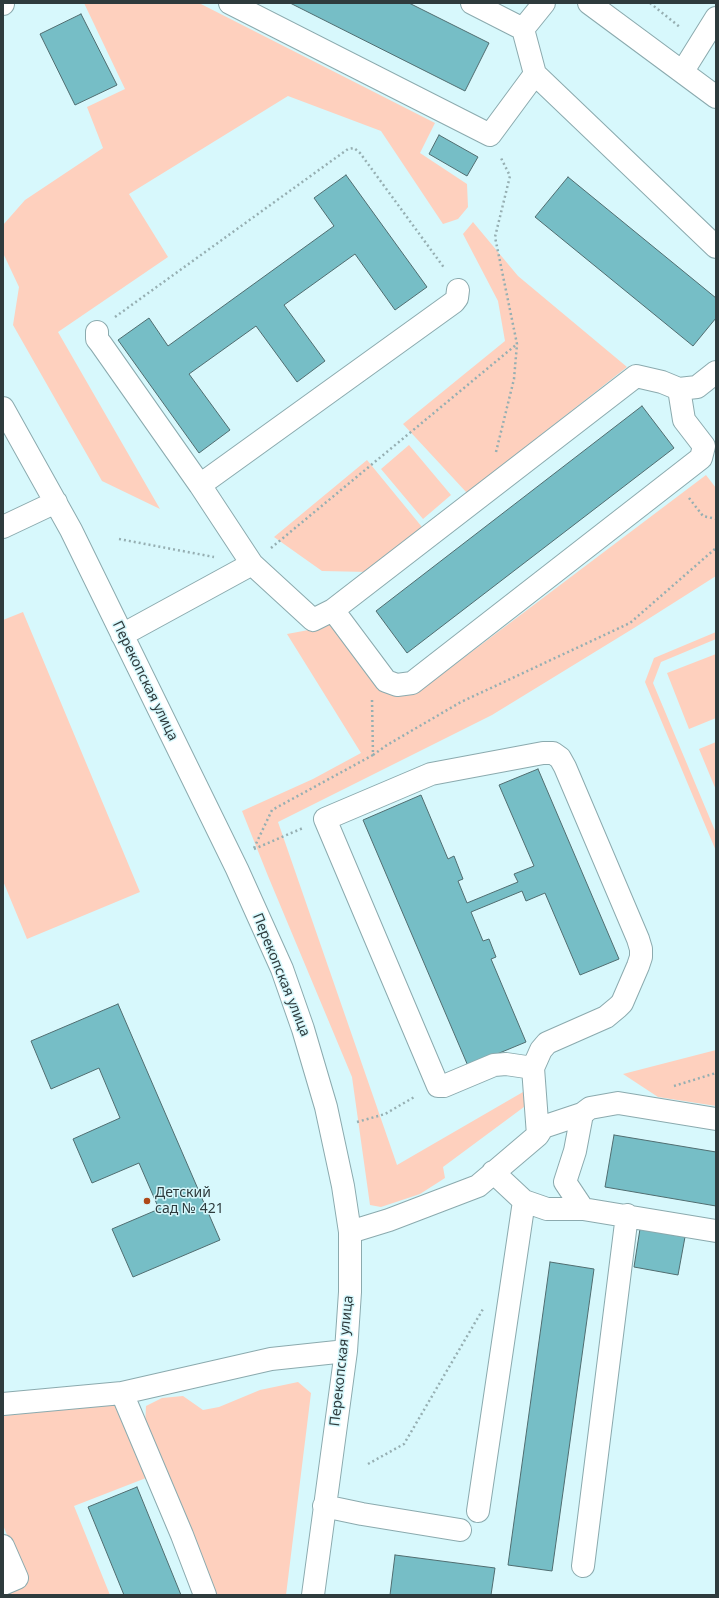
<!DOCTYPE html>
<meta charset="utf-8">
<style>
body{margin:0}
#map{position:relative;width:719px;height:1598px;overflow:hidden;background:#d7f8fc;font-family:"Noto Sans",sans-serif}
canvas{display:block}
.frame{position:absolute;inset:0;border:4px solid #2e3b3d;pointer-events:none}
</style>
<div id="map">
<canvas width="719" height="1598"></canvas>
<div class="frame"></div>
</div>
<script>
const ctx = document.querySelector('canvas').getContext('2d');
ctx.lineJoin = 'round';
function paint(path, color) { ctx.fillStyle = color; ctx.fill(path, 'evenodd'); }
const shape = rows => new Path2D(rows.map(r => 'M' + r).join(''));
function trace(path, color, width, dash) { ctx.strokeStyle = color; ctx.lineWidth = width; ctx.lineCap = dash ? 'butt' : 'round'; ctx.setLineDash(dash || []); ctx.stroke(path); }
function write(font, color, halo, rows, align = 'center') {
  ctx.font = font + ' "Noto Sans",sans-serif'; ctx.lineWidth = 3; ctx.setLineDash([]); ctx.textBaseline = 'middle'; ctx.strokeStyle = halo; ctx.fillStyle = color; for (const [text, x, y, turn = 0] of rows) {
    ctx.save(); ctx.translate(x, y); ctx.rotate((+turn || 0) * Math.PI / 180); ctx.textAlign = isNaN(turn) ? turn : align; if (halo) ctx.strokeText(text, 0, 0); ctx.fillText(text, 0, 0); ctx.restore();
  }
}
paint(shape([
 [84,3,199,3,435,123,420,153,467,184,468,207,458,219,443,224,381,131,288,96,129,194,168,257,58,332,160,509,102,481,13,325,19,287,3,253,3,225,25,200,103,148,87,107,125,89],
 [473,222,518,276,627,367,467,493,403,424,505,341,498,301,463,234],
 [409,445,451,495,423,519,381,469],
 [367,460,422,527,369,572,322,571,274,537],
 [706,475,716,488,716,576,634,628,492,715,278,822,397,1165,523,1092,528,1104,443,1167,445,1178,420,1194,381,1207,370,1205,352,1077,268,876,242,811,313,779,361,753,287,634,314,629,333,622,384,688,404,695,421,690],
 [23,612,140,892,27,939,3,881,3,620],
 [716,632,716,639,661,662,653,683,716,833,716,851,645,682,654,658],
 [716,654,716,718,689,729,667,673],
 [716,742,716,790,699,749],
 [716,1050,716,1106,658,1097,623,1074],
 [298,1382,311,1393,286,1595,210,1595,145,1428,146,1406,162,1398,183,1396,203,1410,219,1407,260,1390],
 [114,1404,146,1478,74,1506,110,1595,3,1595,3,1592,25,1580,3,1525,3,1416]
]), '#fed0be');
const building = shape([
 [290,3,409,3,489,43,465,91,290,3],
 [81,14,117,85,75,105,40,34,81,14],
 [439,135,478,157,467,176,429,154,439,135],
 [346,175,427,287,395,310,355,254,284,305,325,361,297,382,256,326,189,374,230,430,199,453,118,340,149,318,168,346,334,226,314,198,346,175],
 [568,177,716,298,716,318,693,346,535,217,568,177],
 [642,406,674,448,407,653,376,611,642,406],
 [538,769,619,959,580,975,545,893,526,901,522,891,471,912,483,941,489,939,496,957,491,959,526,1042,468,1066,363,820,421,795,448,859,454,856,463,879,458,881,467,903,518,882,514,874,534,866,499,785,538,769],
 [118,1004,220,1240,133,1277,112,1229,159,1209,139,1163,92,1183,73,1139,120,1118,99,1068,51,1089,31,1041,118,1004],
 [614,1135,716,1152,716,1206,605,1187,614,1135],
 [640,1229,685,1237,678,1275,634,1267,640,1229],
 [550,1262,594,1269,552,1571,508,1565,550,1262],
 [137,1487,181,1595,124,1595,88,1507,137,1487],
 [395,1555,495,1568,491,1595,390,1595,395,1555]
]);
paint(building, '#76bec6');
trace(building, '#506d70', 1);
const minor = shape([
 [230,3,490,135,535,74],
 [472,3,523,29,535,74,716,247],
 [589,3,716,97],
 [3,4,3,3],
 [523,29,544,3],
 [683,71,716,18],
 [97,332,97,339,101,344,200,485,454,302,457,298,458,290],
 [3,408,71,530,237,869,282,969,303,1029,326,1107,343,1186,350,1232,350,1292,346,1351,313,1595],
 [200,485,252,564,313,620,333,610,636,376,662,382,679,389,697,387,716,372],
 [3,527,56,502],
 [333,610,386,681,397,685,412,683,701,458,704,446,684,420,679,389],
 [122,635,252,564],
 [543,753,553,753,560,758,565,767,638,939,641,949,641,957,638,966,622,1003,618,1007,606,1017,547,1043,541,1050,533,1068,506,1064,494,1065,444,1086,438,1086,325,819,431,774,543,753],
 [533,1068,538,1135],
 [582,1114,575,1151,565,1182,583,1209,716,1231],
 [493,1172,524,1201,547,1209,583,1209],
 [350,1232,389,1220,478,1186,538,1135,543,1127,582,1114,590,1108,618,1103,716,1119],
 [122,1393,182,1535,205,1595],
 [3,1404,122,1393,271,1359,346,1351],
 [324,1506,362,1514,460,1530],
 [478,1511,524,1201],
 [3,1546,17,1578,3,1584],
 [583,1566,627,1215]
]);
trace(minor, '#8baaae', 24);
trace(shape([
 [650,3,681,28],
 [115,317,348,149,354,148,360,153,445,269],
 [496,452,514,379,517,344,495,237,510,176,500,156],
 [689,498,703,516,716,519],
 [119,539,214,557],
 [271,548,517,344],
 [373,755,387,745,461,702,630,623,716,548],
 [254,848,272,810,373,755,372,700],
 [254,849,303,828],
 [674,1086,716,1073],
 [357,1122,385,1114,416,1096],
 [368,1464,404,1444,483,1309]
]), '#96afb2', 2.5, [2, 3]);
trace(minor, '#fff', 22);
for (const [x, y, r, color] of [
 [147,1201,4,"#ae4919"]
]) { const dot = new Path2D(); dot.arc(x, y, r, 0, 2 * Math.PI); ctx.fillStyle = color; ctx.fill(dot); trace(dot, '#d7f8fc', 1.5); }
write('14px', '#2e3b3d', '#d7f8fc', [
 ["Перекопская улица",145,681,64],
 ["Перекопская улица",281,975,68],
 ["Перекопская улица",342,1361,-84]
]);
write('14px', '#2e3b3d', '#d7f8fc', [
 ["Детский",155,1193],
 ["сад № 421",155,1209]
], 'left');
</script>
